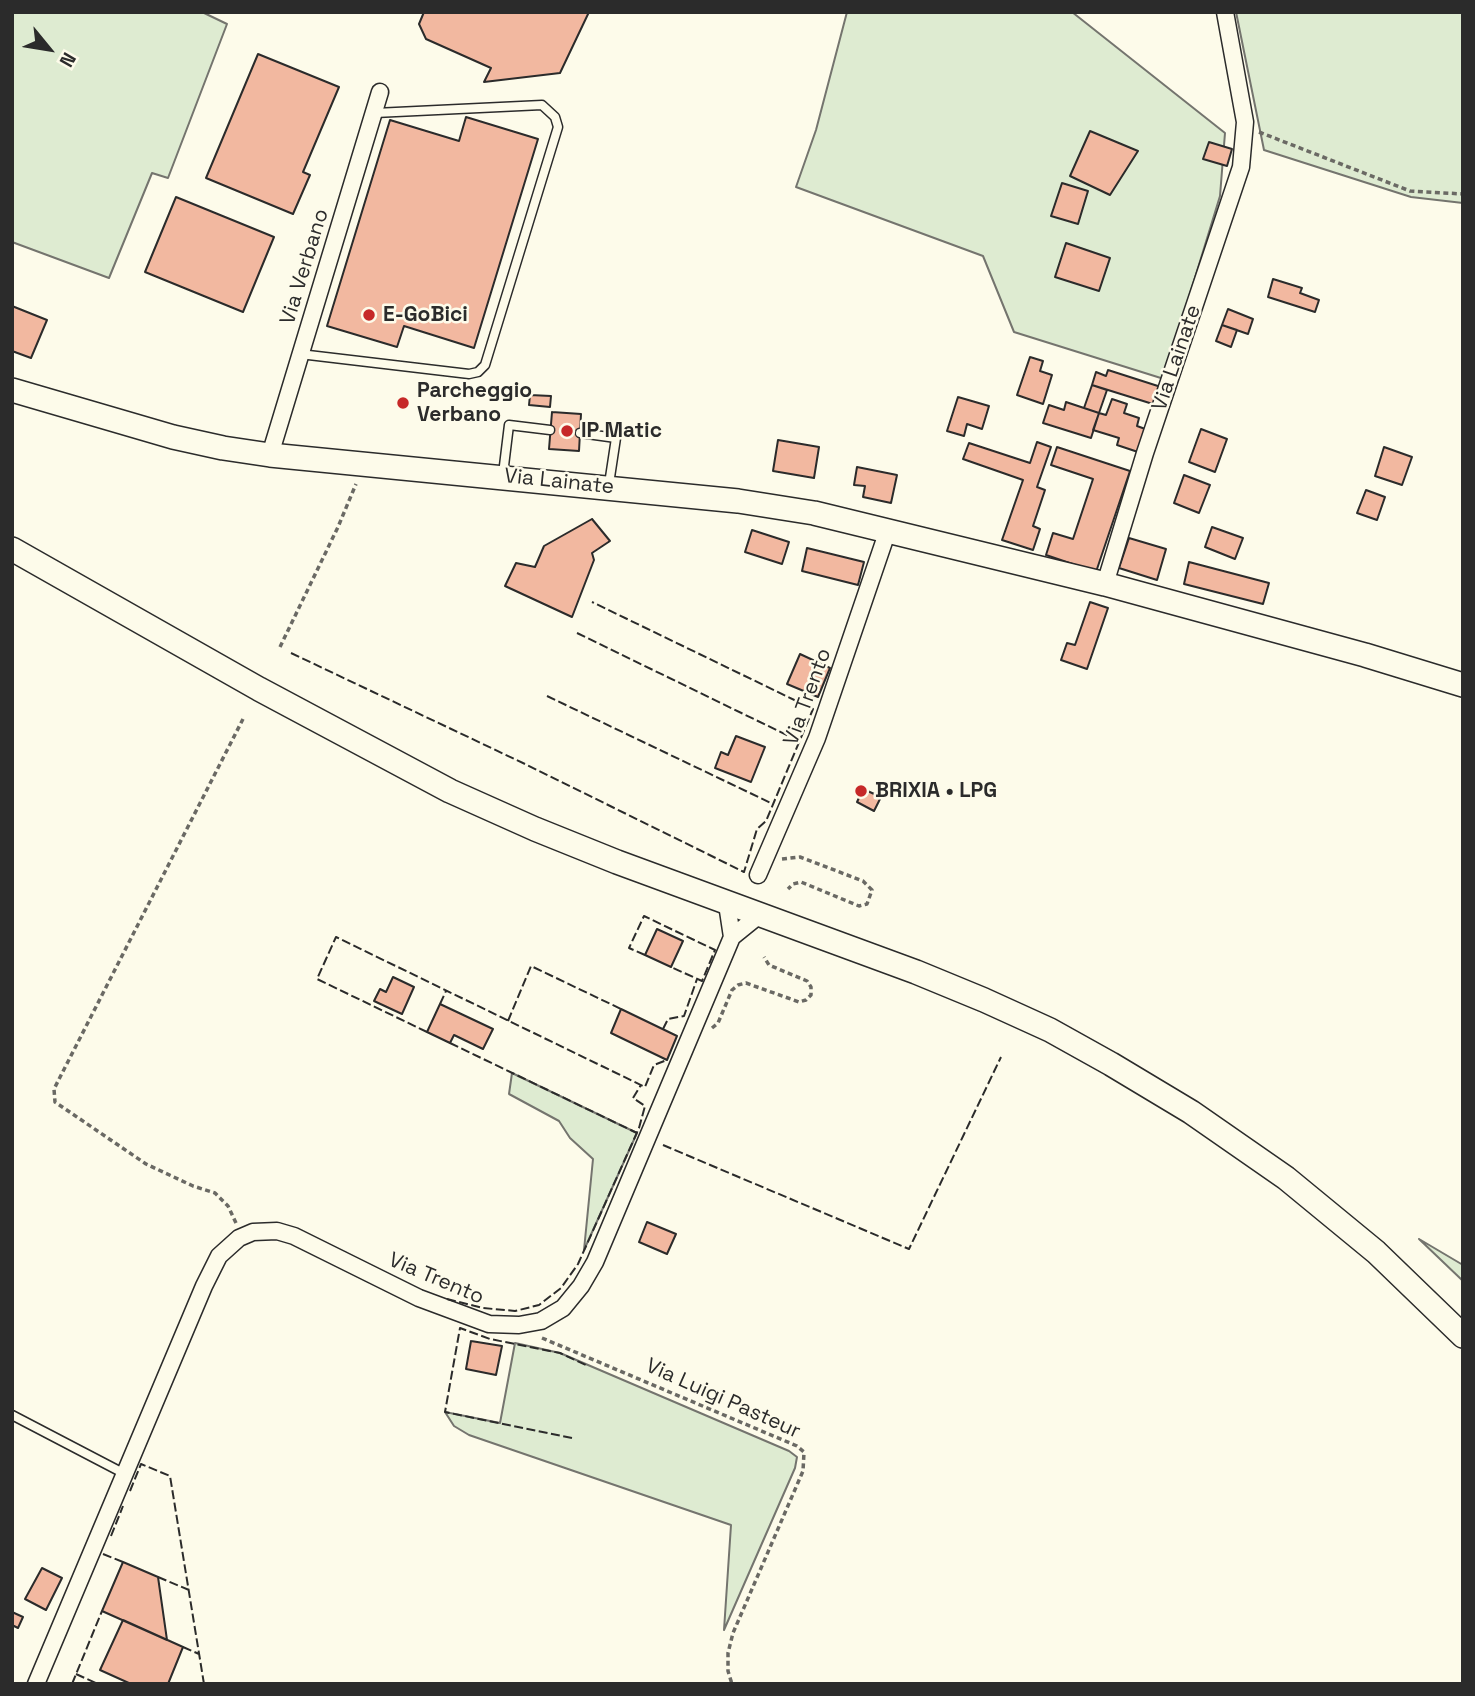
<!DOCTYPE html>
<meta charset="utf-8">
<style>
body{margin:0}
#map{position:relative;width:1475px;height:1696px;overflow:hidden;background:#fdfbea;font-family:"Space Grotesk",sans-serif}
canvas{display:block}
.frame{position:absolute;inset:0;border:14px solid #2b2b2b;pointer-events:none}
.north{position:absolute;left:14px;top:14px;width:70px;height:70px;-webkit-text-stroke:5px #fdfbea;paint-order:stroke;rotate:120deg;font-size:19px;font-weight:700;line-height:28px;text-align:center;color:#2b2b2b}
.north::after{content:'';display:block;margin:auto;width:24px;height:32px;background:#2b2b2b;clip-path:polygon(50% 0,100% 100%,50% 72%,0 100%)}
</style>
<div id="map">
<canvas width="1475" height="1696"></canvas>
<div class="frame"></div>
<div class="north">N</div>
</div>
<script>
const ctx = document.querySelector('canvas').getContext('2d');
ctx.lineJoin = 'round';
function paint(path, color) { ctx.fillStyle = color; ctx.fill(path, 'evenodd'); }
const shape = rows => new Path2D(rows.map(r => 'M' + r).join(''));
function trace(path, color, width, dash) { ctx.strokeStyle = color; ctx.lineWidth = width; ctx.lineCap = dash ? 'butt' : 'round'; ctx.setLineDash(dash || []); ctx.stroke(path); }
function write(font, color, halo, rows, align = 'center') {
  ctx.font = font + ' "Space Grotesk",sans-serif'; ctx.lineWidth = 5; ctx.setLineDash([]); ctx.textBaseline = 'middle'; ctx.strokeStyle = halo; ctx.fillStyle = color; for (const [text, x, y, turn = 0] of rows) {
    ctx.save(); ctx.translate(x, y); ctx.rotate((+turn || 0) * Math.PI / 180); ctx.textAlign = isNaN(turn) ? turn : align; if (halo) ctx.strokeText(text, 0, 0); ctx.fillText(text, 0, 0); ctx.restore();
  }
}
const green = shape([
 [12,12,202,12,227,24,168,178,152,173,109,278,12,242,12,12],
 [847,12,1072,12,1225,133,1220,196,1164,379,1014,332,983,256,796,187,816,130,847,12],
 [1236,12,1463,12,1463,203,1411,197,1264,150,1236,12],
 [512,1073,637,1133,584,1250,593,1159,570,1138,559,1121,509,1094,512,1073],
 [1419,1239,1463,1265,1463,1281,1419,1239],
 [515,1343,560,1353,789,1451,797,1457,795,1468,724,1630,731,1525,469,1435,454,1426,445,1412,500,1423,515,1343]
]);
paint(green, '#deebd1');
trace(green, '#74746e', 2);
const building = shape([
 [424,12,589,12,560,73,484,82,491,68,426,39,419,24,424,12],
 [258,54,339,87,303,172,310,175,293,214,206,178,258,54],
 [466,117,538,139,474,348,404,326,397,347,327,326,390,120,459,141,466,117],
 [1090,131,1138,151,1110,195,1070,176,1090,131],
 [1209,142,1232,149,1227,166,1203,159,1209,142],
 [1062,183,1088,191,1078,224,1051,216,1062,183],
 [176,197,274,237,243,312,145,272,176,197],
 [1066,243,1110,258,1099,291,1055,277,1066,243],
 [1273,279,1302,288,1300,293,1319,300,1315,312,1268,297,1273,279],
 [12,306,47,320,31,358,12,351,12,306],
 [1228,309,1253,319,1248,334,1222,325,1228,309],
 [1222,325,1237,330,1231,347,1216,341,1222,325],
 [1030,357,1043,361,1040,371,1052,375,1043,404,1017,395,1030,357],
 [1108,370,1161,387,1156,405,1092,385,1096,372,1106,376,1108,370],
 [1092,385,1107,390,1099,413,1084,408,1092,385],
 [530,395,551,396,550,407,529,405,530,395],
 [958,397,989,406,982,429,967,424,964,436,947,431,958,397],
 [1112,399,1127,404,1124,413,1139,418,1137,426,1148,430,1141,453,1117,445,1119,438,1093,430,1099,413,1106,415,1112,399],
 [1066,402,1099,413,1091,438,1043,423,1049,405,1064,410,1066,402],
 [552,412,581,414,579,451,549,449,552,412],
 [1201,429,1227,439,1215,472,1189,462,1201,429],
 [778,440,819,447,814,478,773,471,778,440],
 [1037,442,1051,447,1037,487,1045,490,1033,526,1040,529,1033,550,1002,540,1023,480,963,459,969,443,1030,463,1037,442],
 [1057,447,1130,471,1096,572,1046,555,1053,533,1073,539,1093,479,1051,465,1057,447],
 [1384,447,1412,457,1402,485,1375,476,1384,447],
 [857,467,897,475,891,503,863,497,865,486,854,485,857,467],
 [1184,475,1210,485,1199,513,1174,503,1184,475],
 [1366,490,1385,497,1377,520,1357,513,1366,490],
 [592,519,610,541,592,553,594,560,572,617,505,586,516,563,535,567,544,546,592,519],
 [1212,527,1243,538,1235,559,1205,547,1212,527],
 [752,530,789,542,782,564,745,552,752,530],
 [1129,538,1166,549,1157,580,1119,568,1129,538],
 [807,548,864,562,858,585,802,571,807,548],
 [1189,562,1269,583,1263,604,1184,584,1189,562],
 [1090,602,1108,608,1087,669,1061,660,1067,643,1075,645,1090,602],
 [800,654,830,668,818,697,787,684,800,654],
 [736,736,765,747,751,782,715,768,721,752,728,755,736,736],
 [863,789,881,797,874,811,857,802,863,789],
 [657,929,683,941,671,967,645,955,657,929],
 [393,977,414,987,402,1014,374,1001,380,989,386,992,393,977],
 [440,1004,493,1029,483,1049,454,1035,450,1043,427,1032,440,1004],
 [621,1009,677,1036,667,1060,611,1033,621,1009],
 [647,1222,676,1234,667,1254,639,1242,647,1222],
 [471,1341,502,1346,496,1375,466,1369,471,1341],
 [123,1562,158,1577,167,1640,102,1611,123,1562],
 [42,1568,62,1578,46,1610,25,1599,42,1568],
 [12,1612,23,1617,18,1628,12,1625,12,1612],
 [123,1620,183,1647,168,1684,131,1684,100,1670,123,1620]
]);
paint(building, '#f2b8a0');
trace(building, '#2b2b2b', 2);
const service = shape([
 [300,354,469,374,478,372,485,365,558,127,555,117,542,105,375,113],
 [580,433,616,438,609,484],
 [503,474,509,425,550,430],
 [12,1415,125,1474]
]);
const minor = shape([
 [270,455,380,92],
 [1105,584,1145,453,1241,167,1245,122,1225,12],
 [758,875,817,738,888,530],
 [727,904,732,937],
 [36,1684,204,1286,219,1256,239,1238,253,1232,277,1231,294,1236,419,1298,489,1324,519,1325,541,1321,563,1308,581,1286,595,1262,732,937,758,916]
]);
const secondary = shape([
 [12,390,173,437,223,448,270,455,738,501,814,513,1105,584,1365,655,1463,685],
 [12,549,259,689,450,791,535,829,617,862,916,972,984,1000,1050,1030,1111,1064,1191,1112,1286,1178,1376,1252,1463,1336]
]);
trace(service, '#2b2b2b', 11);
trace(minor, '#2b2b2b', 19);
trace(secondary, '#2b2b2b', 26);
trace(shape([
 [1259,132,1410,191,1463,194],
 [280,647,338,527,356,484],
 [782,859,800,857,863,881,872,890,867,904,859,906,801,882,793,884,788,889],
 [712,1028,718,1023,732,990,738,985,746,983,799,1002,806,1000,811,995,811,987,807,981,769,965,764,957],
 [236,1223,228,1206,215,1193,193,1186,146,1164,55,1102,54,1089,243,719],
 [542,1338,797,1446,804,1452,803,1471,733,1633,728,1653,728,1671,732,1684]
]), '#6a6964', 3.5, [5, 3.5]);
trace(service, '#fdfbea', 8);
trace(minor, '#fdfbea', 16);
trace(secondary, '#fdfbea', 23);
trace(shape([
 [577,633,799,741],
 [291,653,525,764,744,872,757,829,766,821,813,709,592,602],
 [547,696,773,804],
 [645,955,629,948,644,916,715,950,702,981,671,967],
 [440,1004,446,991],
 [508,1021,531,966,621,1009],
 [663,1029,668,1019,684,1016,697,979],
 [427,1032,317,979,336,937,645,1087,654,1065,667,1060],
 [450,1043,637,1133],
 [663,1145,909,1249,1001,1057],
 [447,1299,483,1308,515,1311,539,1305,561,1288,578,1264,639,1128,645,1106,633,1098,641,1085],
 [572,1438,445,1412,460,1328,490,1339,560,1353,586,1365],
 [130,1491,141,1464,170,1476,204,1684],
 [111,1536,123,1506],
 [103,1554,123,1562],
 [158,1577,189,1590],
 [183,1647,199,1654],
 [76,1674,98,1684],
 [72,1684,102,1611]
]), '#2b2b2b', 2, [9, 3.5]);
for (const [x, y, r, color] of [
 [369,315,7,"#c62828"],
 [403,403,7,"#c62828"],
 [567,431,7,"#c62828"],
 [861,791,7,"#c62828"]
]) { const dot = new Path2D(); dot.arc(x, y, r, 0, 2 * Math.PI); ctx.fillStyle = color; ctx.fill(dot); trace(dot, '#fdfbea', 2.5); }
write('21px', '#2b2b2b', '#fdfbea', [
 ["Via Verbano",305,267,-73],
 ["Via Lainate",1177,358,-71],
 ["Via Lainate",559,482,6],
 ["Via Trento",808,697,-70],
 ["Via Trento",436,1279,23],
 ["Via Luigi Pasteur",723,1399,24]
]);
write('bold 21px', '#2b2b2b', '#fdfbea', [
 ["E-GoBici",383,315],
 ["Parcheggio",417,391],
 ["Verbano",417,415],
 ["IP Matic",581,431],
 ["BRIXIA • LPG",875,791]
], 'left');
</script>
